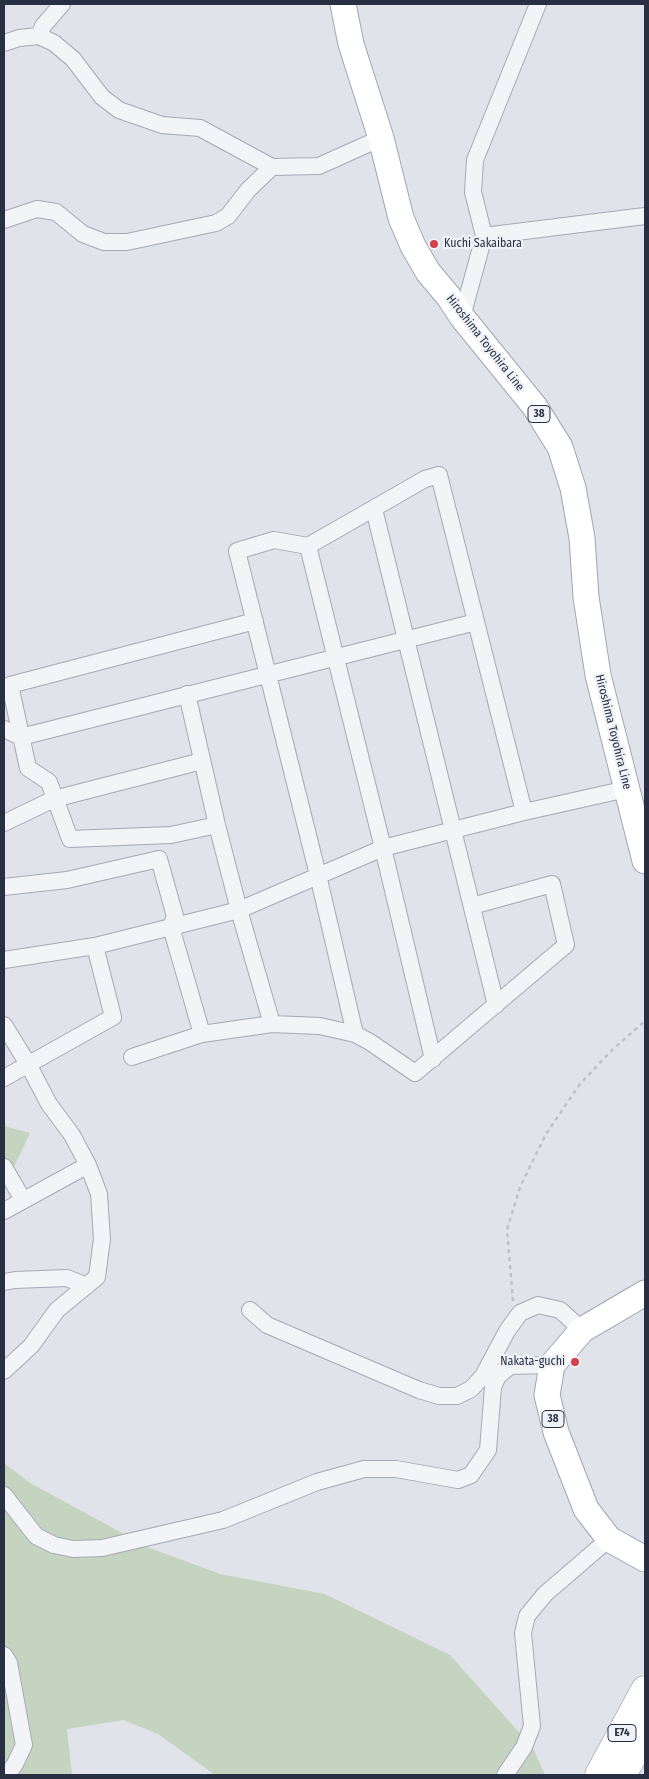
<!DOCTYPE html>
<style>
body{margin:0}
#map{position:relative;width:649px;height:1779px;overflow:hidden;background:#e0e3e9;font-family:"Fira Sans Condensed",sans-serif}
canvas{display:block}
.frame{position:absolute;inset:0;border:5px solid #282f42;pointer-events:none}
</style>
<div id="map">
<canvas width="649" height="1779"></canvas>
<div class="frame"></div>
</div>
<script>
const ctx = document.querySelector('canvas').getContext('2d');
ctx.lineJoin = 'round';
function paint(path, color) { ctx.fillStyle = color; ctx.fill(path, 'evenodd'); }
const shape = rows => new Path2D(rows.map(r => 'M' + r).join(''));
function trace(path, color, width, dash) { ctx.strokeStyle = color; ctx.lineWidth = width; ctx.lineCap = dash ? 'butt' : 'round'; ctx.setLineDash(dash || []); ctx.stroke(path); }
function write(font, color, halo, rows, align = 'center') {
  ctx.font = font + ' "Fira Sans Condensed",sans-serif'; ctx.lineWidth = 4.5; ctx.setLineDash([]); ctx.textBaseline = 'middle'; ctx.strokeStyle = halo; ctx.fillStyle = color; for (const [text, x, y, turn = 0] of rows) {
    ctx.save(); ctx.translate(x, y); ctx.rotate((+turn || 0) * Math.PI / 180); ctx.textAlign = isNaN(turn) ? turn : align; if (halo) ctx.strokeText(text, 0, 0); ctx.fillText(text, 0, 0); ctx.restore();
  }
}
paint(shape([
 [4,1126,30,1133,4,1188],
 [4,1463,30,1483,150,1548,220,1574,325,1594,450,1655,533,1748,545,1775,215,1775,158,1734,123,1720,67,1729,72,1775,4,1775]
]), '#c4d4c1');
const minor = shape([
 [39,36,43,26,62,4],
 [4,43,19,38,39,36,54,43,73,59,102,97,119,110,162,125,200,128,272,167],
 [4,220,37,209,56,212,83,234,104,242,127,242,216,223,228,216,248,190,272,167,319,166,381,138],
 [484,236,645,216],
 [462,317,484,236,473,192,475,160,538,4],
 [374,509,496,1005],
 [308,546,383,848,433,1059],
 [187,694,217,825,239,910,272,1024],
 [4,729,21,737,476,622],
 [4,823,54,799,202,761],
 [217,825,171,835,70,839,49,782,28,768,10,685,255,621],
 [4,887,67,880,159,859,175,916,171,927,202,1034],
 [4,960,95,946,239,910,383,848,524,812,627,789],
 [4,1025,28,1064,49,1104,72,1135,88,1165,99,1194,102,1239,97,1277,57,1310,31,1346,4,1371],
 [355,1034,318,875,237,551,274,540,308,546,425,479,439,475,524,812],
 [132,1057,202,1034,272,1024,320,1026,355,1034,370,1042,415,1073,566,945,552,884,472,906],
 [4,1078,113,1017,95,946],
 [4,1167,23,1200],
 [4,1211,88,1165],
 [4,1282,15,1280,67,1278,87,1286],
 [250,1310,267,1325,419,1390,439,1396,457,1396,471,1389,483,1376,507,1331,520,1313,538,1305,560,1310,582,1330],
 [4,1495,36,1536,54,1545,73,1549,102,1548,223,1520,317,1482,364,1469,396,1469,458,1480,471,1475,488,1450,493,1387,498,1376,510,1366,552,1365],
 [4,1655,9,1663,24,1745,15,1764,7,1775],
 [505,1775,524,1747,532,1726,523,1633,527,1616,545,1594,609,1539]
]);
const primary = shape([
 [343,4,351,44,381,138,401,218,413,246,428,272,449,297,462,317,535,407,560,447,573,488,582,538,586,597,598,675,645,861],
 [645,1293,582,1330,552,1365,547,1395,556,1432,586,1509,609,1539,645,1559]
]);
const motorway = shape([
 [599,1775,645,1690],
 [622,1775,645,1734]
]);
trace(minor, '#a5a9b4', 18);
trace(primary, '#9fa6b6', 27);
trace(motorway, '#878fa1', 29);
trace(shape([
 [513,1301,507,1230,520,1187,546,1134,580,1084,612,1050,645,1021]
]), '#bec1c9', 2.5, [4, 4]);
trace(minor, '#f3f4f8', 16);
trace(primary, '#fff', 25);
trace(motorway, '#fff', 28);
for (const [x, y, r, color] of [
 [434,244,5,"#d3404c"],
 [575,1362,5,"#d3404c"]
]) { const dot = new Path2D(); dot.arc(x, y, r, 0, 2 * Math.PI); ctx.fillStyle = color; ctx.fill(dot); trace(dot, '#eff2f7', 2); }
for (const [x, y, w] of [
 [539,414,22],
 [553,1419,22],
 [622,1733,28]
]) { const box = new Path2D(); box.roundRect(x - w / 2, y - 8.5, w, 17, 4); ctx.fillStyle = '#eff2f7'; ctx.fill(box); trace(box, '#282f42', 1); }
write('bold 11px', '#282f42', null, [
 ["38",539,414],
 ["38",553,1419],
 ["E74",622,1733]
]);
write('12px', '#282f42', '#eff2f7', [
 ["Kuchi Sakaibara",444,244],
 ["Nakata-guchi",565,1362,"right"]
], 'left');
write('12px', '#282f42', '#eff2f7', [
 ["Hiroshima Toyohira Line",485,343,52],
 ["Hiroshima Toyohira Line",613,732,76]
]);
</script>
